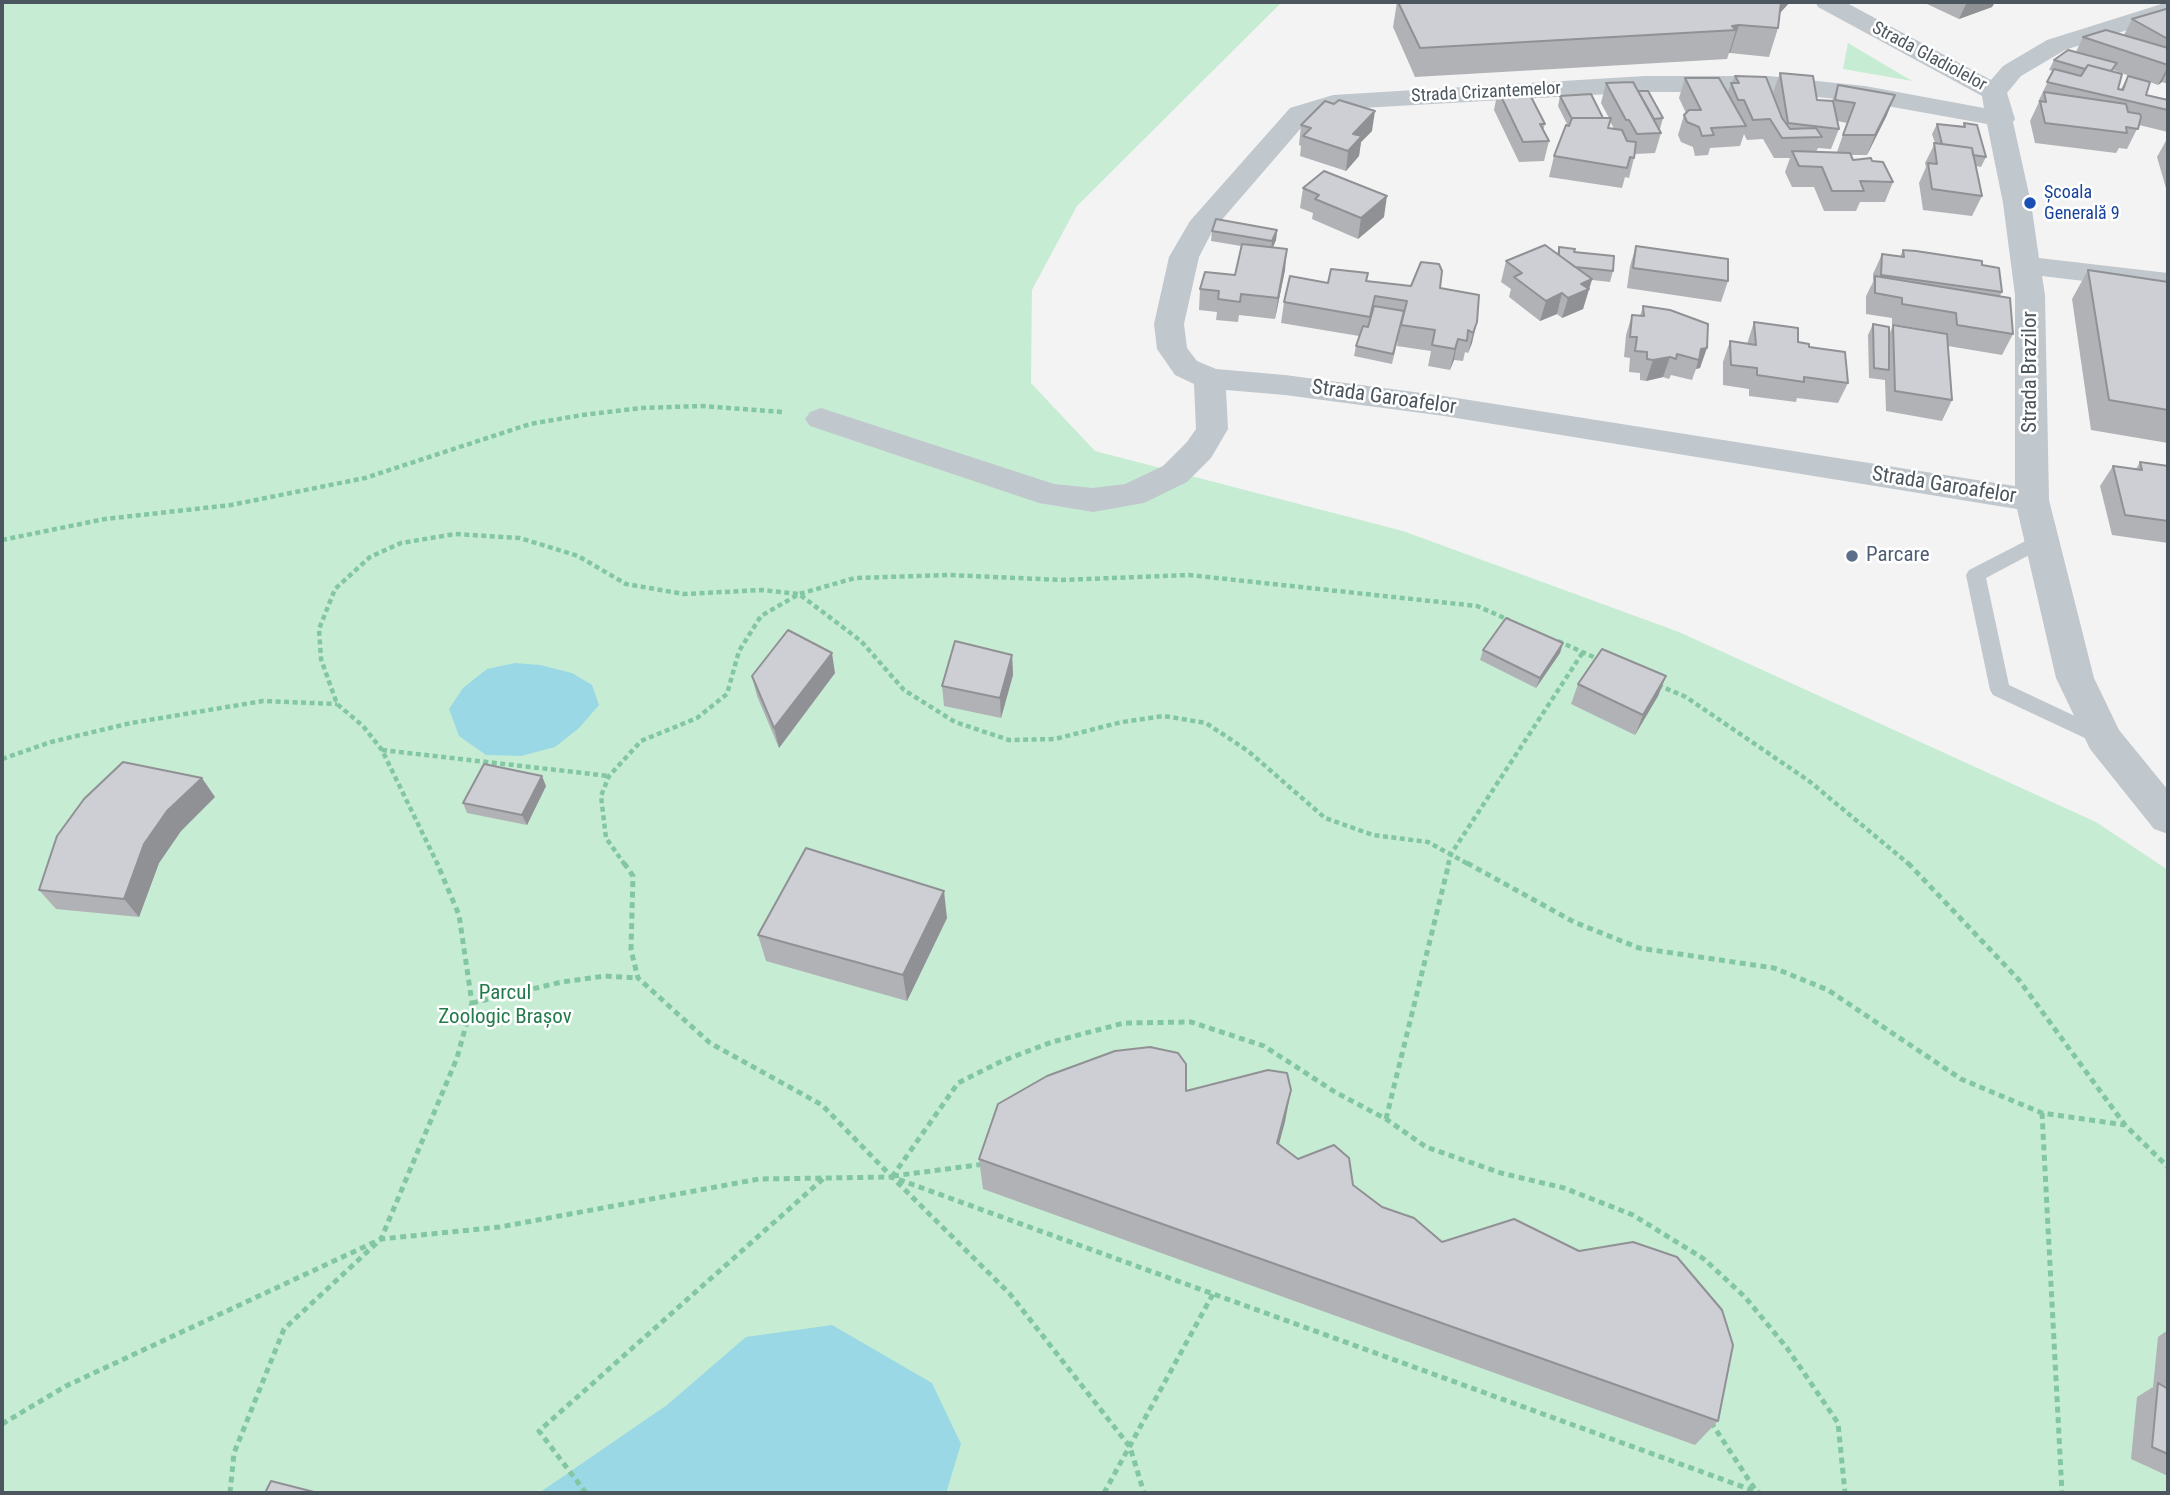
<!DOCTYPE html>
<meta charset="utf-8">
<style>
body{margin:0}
#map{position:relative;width:2170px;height:1495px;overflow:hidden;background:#f4f3f3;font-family:"Roboto Condensed",sans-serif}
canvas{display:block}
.frame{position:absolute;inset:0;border:4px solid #4c565e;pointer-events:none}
</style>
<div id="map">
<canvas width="2170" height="1495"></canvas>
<div class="frame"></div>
</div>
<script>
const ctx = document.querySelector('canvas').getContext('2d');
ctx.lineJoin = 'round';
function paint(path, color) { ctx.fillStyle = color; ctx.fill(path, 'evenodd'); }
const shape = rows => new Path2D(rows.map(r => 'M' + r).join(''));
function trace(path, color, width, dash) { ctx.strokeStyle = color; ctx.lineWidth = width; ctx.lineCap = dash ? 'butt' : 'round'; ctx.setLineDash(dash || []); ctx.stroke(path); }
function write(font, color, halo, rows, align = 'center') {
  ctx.font = font + ' "Roboto Condensed",sans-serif'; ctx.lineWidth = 5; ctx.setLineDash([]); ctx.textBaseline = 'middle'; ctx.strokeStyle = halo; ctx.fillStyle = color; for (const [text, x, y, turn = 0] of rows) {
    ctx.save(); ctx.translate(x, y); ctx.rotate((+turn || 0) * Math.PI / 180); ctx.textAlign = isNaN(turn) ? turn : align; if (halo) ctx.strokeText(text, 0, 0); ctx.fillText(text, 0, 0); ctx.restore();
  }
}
paint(shape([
 [2,2,1282,2,1077,206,1032,290,1031,383,1095,451,1403,531,1679,632,2096,822,2168,870,2168,1493,2,1493],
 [1848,43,1912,81,1843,69]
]), '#c7ecd4');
paint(shape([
 [515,663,540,665,572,673,592,685,599,705,579,728,555,747,521,756,486,755,459,736,449,709,463,688,487,669],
 [832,1325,932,1383,961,1444,946,1493,539,1493,667,1405,746,1337]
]), '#99d8e4');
trace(shape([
 [2,540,105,519,231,505,365,478,530,424,582,415,641,408,701,406,783,412],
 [1558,641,1598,659],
 [1658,685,1686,697,1809,781,1910,865],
 [382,750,609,776],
 [2,759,51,742,131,723,263,701,337,704],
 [438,865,382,750,363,726,337,704,321,659,319,629,335,589,370,557,401,543,455,534,520,538,578,556,626,584,684,594,762,590,799,594,861,641,904,690,955,722,1009,740,1055,739,1122,722,1164,716,1206,723,1248,751,1325,818,1373,835,1428,842,1470,865],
 [625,865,606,838,601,796,609,776,641,741,697,718,727,694,739,651,761,616,799,594,855,578,949,575,1061,580,1189,575,1477,606,1509,620],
 [1448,865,1451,854,1583,652]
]), '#83c7a2', 4.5, [5, 3.5]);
trace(shape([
 [624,863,633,876,631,950,638,978,710,1043,822,1105,892,1177,1760,1493],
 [1467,863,1574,922,1639,948,1774,968,1828,990,1961,1079,2042,1113,2125,1125],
 [1908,863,2019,980,2125,1125,2168,1167],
 [472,1003,562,982,605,976,638,978],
 [2042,1113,2062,1493],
 [1386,1119,1449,863],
 [893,1176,985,1164],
 [892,1177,958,1083,1002,1061,1052,1042,1124,1023,1191,1022,1264,1046,1335,1092,1386,1119,1426,1147,1501,1173,1564,1188,1633,1215,1704,1259,1745,1297,1787,1348,1838,1423,1845,1493],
 [1711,1422,1756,1491],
 [2,1424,66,1386,381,1239,457,1058,472,1003,459,915,437,863],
 [230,1493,234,1453,284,1329,381,1239,500,1227,759,1179,892,1177,1010,1294,1130,1447,1144,1493],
 [586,1493,539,1431,824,1178],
 [1104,1493,1213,1294]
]), '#83c7a2', 5, [6, 4.5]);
paint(shape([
 [2043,532,2050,534,2052,539,2050,544,1986,578,2009,685,2111,733,2114,739,2111,745,2104,747,1993,695,1990,690,1966,575,1969,570,2043,532]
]), '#c0c7cd');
paint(shape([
 [1815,2,1845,2,1991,80,2003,66,2047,40,2168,2,2168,17,2065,50,2021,76,2007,93,2015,119,2013,122,2031,203,2039,258,2168,273,2168,291,2042,276,2045,295,2049,500,2094,678,2119,730,2168,790,2168,834,2154,829,2090,749,2056,678,2017,509,1444,416,1285,395,1226,390,1228,429,1211,458,1187,482,1144,503,1093,512,1039,503,810,426,805,419,810,412,821,408,1054,484,1093,488,1125,484,1163,466,1187,442,1196,429,1194,384,1175,375,1157,349,1154,324,1169,257,1190,221,1290,108,1333,95,1645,76,1769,76,1865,86,1984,108,1982,96,1818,7,1815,2],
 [1645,92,1769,92,1865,102,1987,124,2003,203,2015,295,2015,486,1444,396,1285,375,1216,369,1197,361,1187,348,1184,324,1199,257,1213,230,1308,120,1344,109,1645,92]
]), '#c0c7cd');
paint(shape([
 [1397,2,1790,2,1780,13,1778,28,1769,57,1730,53,1729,53,1727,59,1415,77,1393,27],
 [1910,2,1995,2,1992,7,1959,19,1927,4],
 [2168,10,2168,84,2162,82,2158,85,2150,82,2146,95,2168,100,2168,132,2139,125,2127,149,2119,148,2116,153,2035,143,2030,121,2039,102,2038,102,2053,71,2049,70,2054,60,2076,52,2083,37,2124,35,2132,19],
 [2113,70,2141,80,2128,76,2121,89,2118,89,2112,72],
 [1780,73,1817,100,1832,101,1838,85,1887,115,1867,155,1851,155,1853,160,1872,161,1893,182,1885,202,1860,202,1856,211,1824,211,1814,187,1792,187,1785,172,1790,158,1774,158,1763,139,1747,140,1744,134,1740,146,1710,148,1708,155,1695,156,1693,147,1681,142,1678,135,1684,115,1686,113,1679,98,1685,78,1727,93,1735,76,1774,97,1773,93],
 [1837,121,1847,123,1837,152,1816,152,1818,148,1831,149,1839,129],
 [1606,83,1638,91,1663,118,1660,129,1659,129,1661,133,1655,153,1635,154,1629,178,1625,177,1622,188,1549,177,1554,156,1568,126,1558,106,1560,96,1603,118,1609,118,1601,103],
 [1610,121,1614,129,1608,128],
 [1498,90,1545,124,1543,130,1549,141,1544,161,1519,162,1494,110],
 [1964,123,1986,157,1981,167,1976,166,1982,196,1972,216,1923,210,1919,183,1926,167,1925,163,1935,143,1932,134,1937,124,1963,126],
 [1301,125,1372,131,1361,142,1359,156,1346,171,1300,156,1301,146,1299,145],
 [2168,137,2168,195,2157,157],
 [1303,188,1384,217,1358,239,1312,219,1313,213,1300,208],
 [1277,230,1276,240,1273,248,1285,270,1275,319,1239,315,1238,322,1216,320,1217,312,1199,310,1200,289,1235,275,1241,246,1211,241,1212,231],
 [1636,246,1728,281,1721,302,1627,288,1630,266],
 [1559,247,1574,252,1613,271,1610,282,1592,280,1583,309,1562,318,1557,314,1540,321,1509,297,1511,289,1501,282,1506,261,1557,254],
 [1903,250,1982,265,2002,292,2000,296,2013,334,2002,355,1948,346,1952,400,1942,421,1886,411,1885,380,1869,378,1868,335,1873,324,1889,335,1893,325,1946,333,1892,324,1892,318,1866,314,1866,296,1873,282,1873,274,1882,254,1900,257],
 [2088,270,2168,282,2168,443,2091,430,2072,299],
 [1367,281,1411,286,1440,288,1479,295,1472,343,1468,353,1465,352,1463,361,1454,360,1450,370,1428,366,1431,351,1397,346,1398,339,1392,364,1354,356,1356,346,1359,336,1281,323,1284,302,1328,283],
 [1643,306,1708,324,1700,368,1696,369,1692,380,1671,375,1669,379,1663,377,1646,381,1640,380,1640,373,1629,372,1630,358,1624,357,1626,335,1632,315,1640,316],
 [1754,322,1809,347,1848,383,1838,403,1797,398,1796,402,1749,396,1749,389,1723,385,1723,362,1730,341,1747,344],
 [2140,462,2168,466,2168,543,2112,535,2100,486,2113,466,2136,469],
 [1563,643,1560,653,1536,688,1480,660,1483,650],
 [1012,655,1013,675,1001,718,944,706,942,686],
 [835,673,779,748,757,696,752,676],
 [1666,676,1658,696,1635,735,1571,704,1578,684],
 [546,786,527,825,467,813,463,803],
 [215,797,181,831,159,863,139,917,56,909,39,890],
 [947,918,907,1001,766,961,758,935],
 [1291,1090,1279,1144,1298,1159,1353,1185,1382,1207,1442,1242,1718,1421,1695,1445,983,1189,979,1159,1186,1091],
 [2168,1330,2168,1476,2131,1459,2137,1397,2153,1387,2158,1337]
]), '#b0b2b6');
paint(shape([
 [1781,2,1790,2,1779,14,1771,30],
 [1967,2,1995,2,1992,7,1959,19],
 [1739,25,1730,53,1729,53,1736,30,1732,26],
 [2168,66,2168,70,2162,82,2158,85],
 [1895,95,1887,115,1867,155,1875,135],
 [1375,111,1372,131,1361,142,1359,156,1346,171,1348,151,1353,134],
 [1387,196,1384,217,1358,239,1361,218],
 [1277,230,1276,240,1271,251,1272,241],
 [1287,249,1285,270,1275,319,1278,298],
 [1592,279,1583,309,1562,318,1568,298,1581,284],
 [1562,293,1557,314,1540,321,1546,301],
 [1477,322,1472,343,1468,353,1473,333],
 [1458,339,1454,360,1450,370,1455,349],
 [1707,348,1700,368,1696,369,1701,349],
 [1670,357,1663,377,1646,381,1653,360],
 [1563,643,1560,653,1536,688,1540,678],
 [832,653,835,673,779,748,774,728],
 [1012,655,1013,675,1001,718,1000,698],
 [1666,676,1658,696,1635,735,1643,715],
 [542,776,546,786,527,825,522,815],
 [202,778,215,797,181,831,159,863,139,917,124,899,144,844,167,811],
 [944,891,947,918,907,1001,903,975],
 [1291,1090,1285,1122,1271,1173,1277,1143]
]), '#909194');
const building = shape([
 [1398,2,1781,2,1778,28,1739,25,1732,26,1736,30,1420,48,1398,2],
 [2166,9,2168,10,2168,39,2132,19,2166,9],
 [2106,30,2168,48,2168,65,2083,37,2106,30],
 [2068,50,2117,63,2111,71,2088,65,2085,69,2054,60,2068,50],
 [2088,65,2122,74,2118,89,2123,90,2128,76,2150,82,2146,95,2168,100,2168,110,2047,82,2054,69,2081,76,2088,65],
 [1780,73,1813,76,1817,100,1833,101,1839,129,1788,123,1780,73],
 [1735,76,1766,77,1782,118,1790,129,1816,128,1822,137,1782,138,1770,119,1753,120,1744,100,1738,100,1731,83,1739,83,1735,76],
 [1685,78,1719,78,1746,126,1711,128,1714,135,1702,136,1699,127,1687,122,1684,115,1689,110,1701,110,1685,78],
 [1633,82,1661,133,1637,134,1629,120,1626,120,1606,83,1633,82],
 [1838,85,1895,95,1875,135,1843,135,1855,103,1835,100,1838,85],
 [1527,89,1545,124,1540,124,1549,141,1523,142,1498,90,1527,89],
 [1638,91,1648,91,1663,118,1654,119,1638,91],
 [2044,92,2126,104,2128,112,2140,114,2141,117,2138,129,2126,127,2127,133,2045,123,2040,101,2046,102,2044,92],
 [1591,94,1603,118,1572,118,1572,119,1560,96,1591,94],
 [1339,100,1375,111,1353,134,1362,136,1348,151,1303,136,1311,128,1301,125,1325,101,1334,104,1339,100],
 [1572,118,1611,118,1608,128,1622,130,1627,141,1636,142,1634,158,1630,157,1627,168,1554,156,1566,125,1569,126,1572,118],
 [1964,123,1977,125,1986,157,1973,155,1972,148,1942,144,1937,124,1965,127,1964,123],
 [1934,143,1972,148,1982,196,1932,189,1928,163,1937,164,1934,143],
 [1792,151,1850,153,1853,160,1871,158,1872,161,1883,162,1893,182,1860,181,1864,191,1832,191,1822,167,1799,166,1792,151],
 [1324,171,1387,196,1361,218,1315,199,1319,195,1303,188,1324,171],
 [1216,219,1277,230,1272,241,1212,231,1216,219],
 [1242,244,1287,249,1278,298,1241,294,1240,302,1218,299,1219,291,1200,289,1205,272,1235,275,1242,244],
 [1545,245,1592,279,1581,284,1589,289,1568,298,1562,293,1546,301,1514,277,1522,273,1506,261,1545,245],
 [1636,246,1728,259,1728,281,1633,268,1636,246],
 [1559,247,1575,249,1574,252,1614,256,1613,271,1575,267,1559,255,1559,247],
 [1903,250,1916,251,1982,261,1982,265,1999,268,2002,292,1881,275,1882,254,1904,257,1903,250],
 [1421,262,1439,264,1442,271,1440,288,1479,295,1477,322,1473,333,1468,330,1467,341,1458,339,1455,349,1432,345,1435,330,1401,325,1407,301,1375,296,1370,317,1284,302,1290,276,1328,283,1331,269,1368,273,1366,281,1411,286,1421,262],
 [2088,270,2168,282,2168,410,2109,400,2088,270],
 [1875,276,2010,298,2013,334,1957,325,1956,313,1902,304,1902,298,1875,293,1875,276],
 [1374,306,1404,311,1393,354,1356,346,1363,326,1368,327,1374,306],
 [1643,306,1670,310,1708,324,1707,348,1701,349,1699,360,1677,354,1676,359,1670,357,1653,360,1647,359,1647,352,1635,351,1637,337,1630,337,1632,315,1644,316,1643,306],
 [1754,322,1798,328,1798,342,1809,344,1809,347,1845,352,1848,383,1804,377,1804,382,1757,375,1757,368,1731,365,1730,341,1756,345,1754,322],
 [1873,324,1889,327,1889,370,1874,368,1873,324],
 [1893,325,1947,334,1952,400,1895,391,1893,325],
 [2140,462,2168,466,2168,521,2125,515,2113,466,2142,470,2140,462],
 [1506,618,1563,643,1540,678,1483,650,1506,618],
 [788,630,832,653,774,728,752,676,788,630],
 [955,641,1012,655,1000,698,942,686,955,641],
 [1602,649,1666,676,1643,715,1578,684,1602,649],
 [123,762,202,778,167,811,144,844,124,899,39,890,57,836,84,799,123,762],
 [484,764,542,776,522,815,463,803,484,764],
 [806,848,944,891,903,975,758,935,806,848],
 [1150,1047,1178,1053,1186,1064,1186,1091,1268,1070,1287,1073,1291,1090,1277,1143,1298,1159,1334,1145,1349,1158,1353,1185,1382,1207,1414,1218,1442,1242,1514,1219,1579,1251,1633,1242,1677,1257,1722,1310,1733,1345,1718,1421,979,1159,998,1104,1047,1076,1115,1051,1150,1047],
 [2158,1383,2168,1389,2168,1454,2152,1447,2158,1383],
 [271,1481,318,1493,265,1493,271,1481]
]);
paint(building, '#cdcfd4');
trace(building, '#909194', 2);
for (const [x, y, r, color] of [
 [2030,203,7,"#1a4fb4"],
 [1852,556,7,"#5c6f8a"]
]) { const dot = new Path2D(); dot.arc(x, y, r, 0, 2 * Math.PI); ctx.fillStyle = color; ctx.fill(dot); trace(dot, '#fff', 2.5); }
write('18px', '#4c565e', '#fff', [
 ["Strada Gladiolelor",1929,57,28],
 ["Strada Crizantemelor",1486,93,-3]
]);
write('18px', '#164399', '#fff', [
 ["Școala",2044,193],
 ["Generală 9",2044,214]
], 'left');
write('21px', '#4c565e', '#fff', [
 ["Strada Brazilor",2031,372,-90],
 ["Strada Garoafelor",1384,398,8],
 ["Strada Garoafelor",1944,486,9]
]);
write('21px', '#4e5e75', '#fff', [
 ["Parcare",1866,556]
], 'left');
write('21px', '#237a4a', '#fff', [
 ["Parcul",505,994],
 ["Zoologic Brașov",505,1018]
]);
</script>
